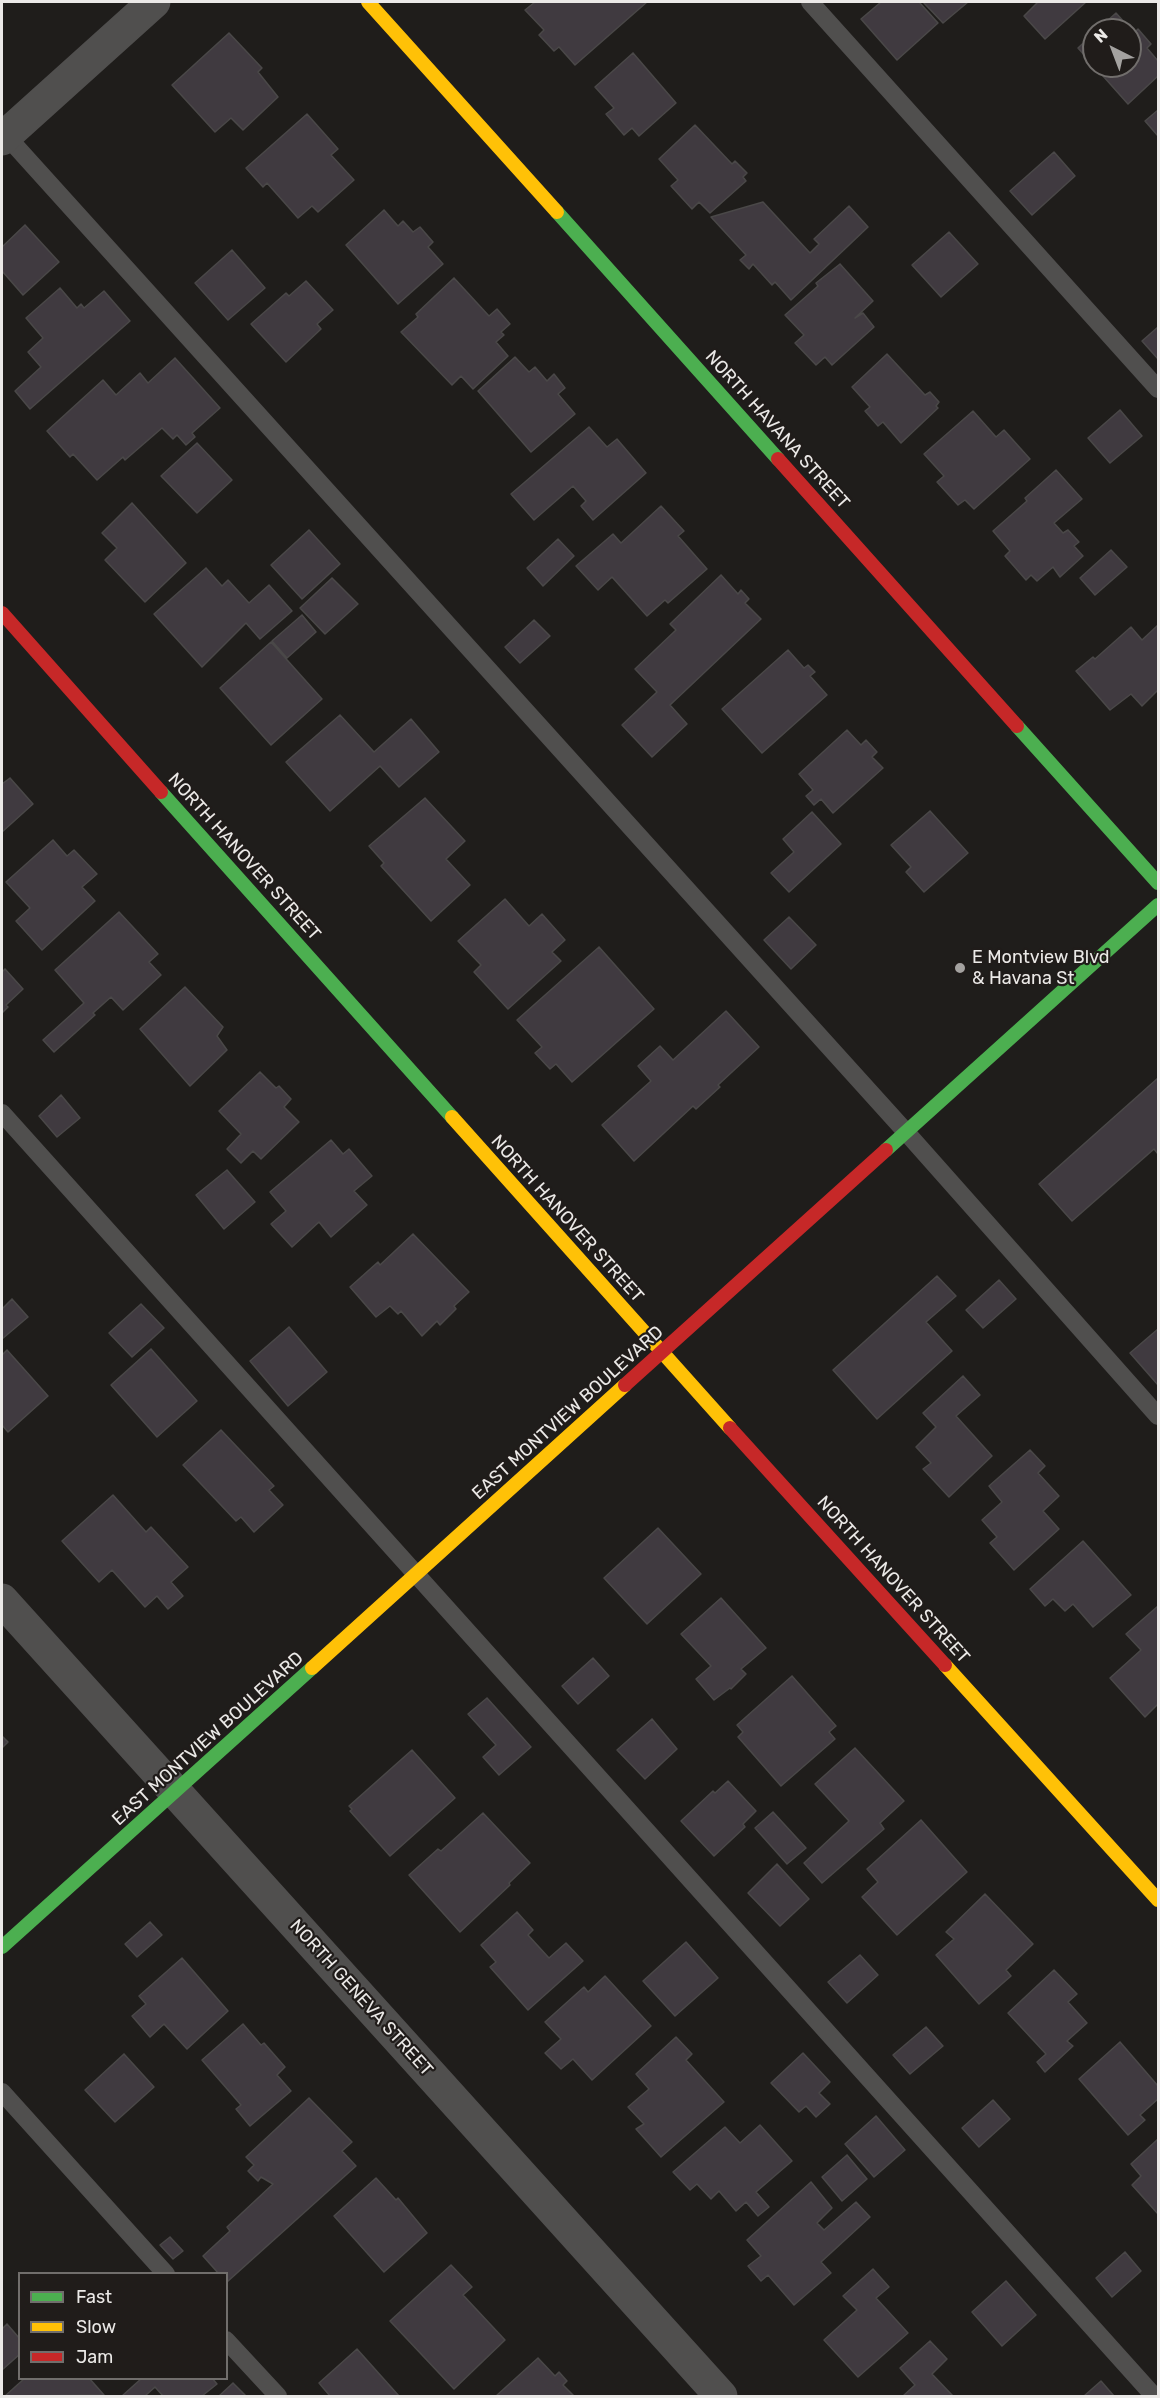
<!DOCTYPE html>
<style>
body{margin:0}
#map{position:relative;width:1160px;height:2398px;overflow:hidden;background:#1f1d1b;font-family:Rubik,sans-serif}
canvas{display:block}
.frame{position:absolute;inset:0;border:3px solid #ebe9e7;pointer-events:none}
.legend{position:absolute;left:18px;top:2272px;width:210px;height:108px;box-sizing:border-box;background:#201c1a;border:2px solid #716e6c;margin:0;padding:8px 10px;list-style:none;font-size:18px;color:#ebe9e7}
.legend li{display:flex;align-items:center;gap:12px;height:30px}
.legend b{width:30px;border:2px solid #716e6c}
.north{position:absolute;left:1082px;top:18px;width:60px;height:60px;box-sizing:border-box;background:#201c1a;border:2px solid #716e6c;border-radius:50%;rotate:318deg;font-size:16px;font-weight:700;line-height:24px;text-align:center;color:#ebe9e7}
.north::after{content:'';display:block;margin:auto;width:21px;height:27px;background:#a4a2a0;clip-path:polygon(50% 0,100% 100%,50% 72%,0 100%)}
</style>
<div id="map">
<canvas width="1160" height="2398"></canvas>
<div class="frame"></div>
<ul class="legend">
<li><b style="height:8px;background:#4caf50"></b>Fast</li>
<li><b style="height:8px;background:#ffc107"></b>Slow</li>
<li><b style="height:8px;background:#c62828"></b>Jam</li>
</ul>
<div class="north">N</div>
</div>
<script>
const ctx = document.querySelector('canvas').getContext('2d');
ctx.lineJoin = 'round';
function paint(path, color) { ctx.fillStyle = color; ctx.fill(path, 'evenodd'); }
const shape = rows => new Path2D(rows.map(r => 'M' + r).join(''));
function trace(path, color, width, dash) { ctx.strokeStyle = color; ctx.lineWidth = width; ctx.lineCap = dash ? 'butt' : 'round'; ctx.setLineDash(dash || []); ctx.stroke(path); }
function write(font, color, halo, rows, align = 'center') {
  ctx.font = font + ' Rubik,sans-serif'; ctx.lineWidth = 4.5; ctx.setLineDash([]); ctx.textBaseline = 'middle'; ctx.strokeStyle = halo; ctx.fillStyle = color; for (const [text, x, y, turn = 0] of rows) {
    ctx.save(); ctx.translate(x, y); ctx.rotate((+turn || 0) * Math.PI / 180); ctx.textAlign = isNaN(turn) ? turn : align; if (halo) ctx.strokeText(text, 0, 0); ctx.fillText(text, 0, 0); ctx.restore();
  }
}
const building = shape([
 [535,2,647,2,575,65,559,47,554,51,539,35,544,30,525,10,535,2],
 [881,2,919,2,938,23,897,60,861,19,881,2],
 [923,2,968,2,943,23,923,2],
 [1035,2,1086,2,1045,39,1024,16,1037,3,1035,2],
 [1116,13,1134,33,1138,29,1151,44,1147,48,1158,61,1158,76,1128,104,1078,48,1094,33,1094,66,1130,66,1130,30,1097,30,1116,13],
 [229,33,262,68,258,72,278,97,243,130,231,118,215,132,172,85,229,33],
 [633,53,676,103,639,136,632,128,624,135,606,114,614,108,595,87,633,53],
 [1158,110,1158,136,1145,121,1158,110],
 [307,114,338,149,331,155,354,180,318,212,312,206,298,218,267,183,263,187,246,168,307,114],
 [695,125,732,164,735,161,747,173,743,177,746,181,710,213,699,202,692,209,671,186,678,180,659,159,695,125],
 [1054,152,1075,176,1032,215,1010,191,1054,152],
 [763,202,810,253,819,244,814,239,849,206,868,227,791,300,775,282,772,285,753,264,749,269,740,260,746,255,711,217,763,202],
 [384,210,398,226,403,221,413,232,420,227,433,242,428,247,443,264,398,304,346,245,384,210],
 [25,225,59,262,23,295,2,271,2,247,25,225],
 [949,232,978,264,941,297,912,265,949,232],
 [232,250,265,288,228,320,195,283,232,250],
 [840,264,873,301,855,318,863,313,874,327,832,365,825,357,816,365,795,343,804,335,785,315,818,286,816,283,840,264],
 [454,278,489,316,497,309,510,324,501,332,504,335,496,342,508,356,473,389,461,376,452,385,401,332,418,317,416,314,454,278],
 [306,281,333,310,317,324,321,329,286,362,251,324,286,293,289,296,306,281],
 [60,288,77,308,81,304,84,308,104,291,130,321,30,409,15,391,41,367,28,352,43,338,26,318,60,288],
 [1158,327,1158,359,1142,341,1158,327],
 [887,354,925,395,930,392,939,402,936,406,938,408,901,443,883,422,878,426,865,411,870,407,852,387,887,354],
 [515,357,529,372,535,367,547,381,554,374,565,388,558,394,575,414,531,452,478,391,515,357],
 [175,358,220,408,192,433,195,437,186,445,177,435,173,439,162,428,125,460,123,457,97,480,73,454,70,457,47,431,103,380,116,395,140,373,148,383,175,358],
 [1120,410,1142,436,1110,463,1088,438,1120,410],
 [973,411,996,437,1004,430,1030,459,974,509,965,500,958,505,937,482,944,476,924,454,973,411],
 [589,427,607,447,617,439,646,473,593,520,581,506,586,501,573,486,534,520,511,494,589,427],
 [197,443,232,480,197,513,161,476,197,443],
 [1056,470,1082,499,1054,523,1063,533,1068,530,1079,542,1074,546,1083,556,1060,577,1053,567,1037,581,1031,575,1026,580,1005,556,1010,551,993,531,1027,501,1025,498,1056,470],
 [132,503,186,563,145,602,105,560,117,548,102,533,132,503],
 [661,506,684,531,678,536,707,569,668,603,665,600,647,616,612,577,598,590,576,566,613,534,621,543,661,506],
 [309,530,340,564,302,599,271,565,309,530],
 [558,539,574,556,543,586,527,568,558,539],
 [1111,550,1127,567,1095,595,1080,578,1111,550],
 [206,568,222,586,228,580,249,603,269,585,292,611,260,639,246,623,202,667,154,614,206,568],
 [721,575,738,594,741,590,749,599,745,603,761,619,670,705,687,724,652,757,622,725,657,692,635,669,676,630,670,624,721,575],
 [332,578,358,604,325,634,300,608,332,578],
 [302,615,316,632,287,658,272,641,302,615],
 [534,620,550,636,520,663,505,647,534,620],
 [1158,625,1158,690,1142,706,1131,694,1110,710,1076,671,1093,657,1095,659,1131,627,1142,640,1158,625],
 [271,642,322,699,271,745,220,688,271,642],
 [788,650,804,668,808,665,815,672,810,676,827,695,762,753,722,709,788,650],
 [340,715,374,752,411,719,439,752,399,787,380,766,330,811,286,762,340,715],
 [847,730,861,745,866,740,877,752,872,757,883,768,833,813,821,799,814,805,806,796,813,790,799,774,847,730],
 [10,778,33,804,2,832,2,784,10,778],
 [425,798,465,841,446,859,470,885,431,921,381,866,384,863,369,846,425,798],
 [930,811,968,853,924,892,906,872,911,867,891,845,930,811],
 [812,812,841,844,789,892,771,873,794,852,783,839,812,812],
 [53,840,67,856,74,850,97,874,82,887,95,901,42,950,16,921,30,908,6,882,53,840],
 [505,899,529,926,542,914,565,940,552,952,561,961,508,1009,474,972,481,965,458,941,505,899],
 [119,912,158,954,149,962,161,975,123,1010,111,997,93,1013,95,1015,54,1052,43,1040,84,1003,55,970,119,912],
 [789,917,816,945,791,969,764,940,789,917],
 [599,947,654,1009,572,1082,556,1064,550,1069,535,1053,542,1047,517,1020,599,947],
 [5,969,23,989,6,1005,8,1007,2,1013,2,972,5,969],
 [185,987,223,1027,217,1036,227,1050,190,1086,140,1029,185,987],
 [726,1011,759,1047,718,1085,720,1087,696,1109,693,1106,634,1161,602,1125,651,1081,638,1066,660,1046,673,1060,726,1011],
 [260,1072,276,1088,279,1086,291,1099,284,1107,299,1122,261,1159,253,1151,241,1163,227,1149,241,1134,219,1111,260,1072],
 [1158,1078,1158,1154,1154,1149,1072,1221,1039,1184,1158,1078],
 [61,1095,80,1118,57,1137,39,1116,61,1095],
 [331,1140,343,1154,349,1149,372,1176,354,1191,367,1205,331,1237,319,1222,292,1247,271,1224,286,1211,270,1192,331,1140],
 [227,1170,255,1202,224,1229,196,1195,227,1170],
 [413,1234,469,1292,454,1306,456,1309,440,1325,437,1321,422,1336,401,1311,398,1314,390,1306,376,1317,350,1287,378,1262,380,1265,413,1234],
 [937,1276,956,1296,926,1322,952,1351,877,1419,833,1370,937,1276],
 [999,1280,1016,1299,983,1328,966,1310,999,1280],
 [12,1299,28,1317,2,1339,2,1309,12,1299],
 [141,1304,164,1328,132,1357,109,1333,141,1304],
 [289,1327,327,1372,288,1406,250,1361,289,1327],
 [1158,1329,1158,1385,1130,1353,1158,1329],
 [151,1349,197,1401,157,1437,111,1385,151,1349],
 [7,1350,48,1396,8,1432,2,1425,2,1355,7,1350],
 [963,1376,980,1395,956,1416,992,1456,949,1497,923,1469,931,1463,916,1447,936,1427,923,1413,963,1376],
 [221,1430,274,1486,269,1490,283,1505,254,1532,241,1517,236,1521,183,1465,221,1430],
 [1030,1450,1045,1466,1038,1473,1059,1496,1043,1511,1059,1529,1014,1570,990,1543,997,1537,982,1520,1002,1502,989,1486,1030,1450],
 [113,1495,146,1532,151,1527,188,1567,171,1582,183,1596,168,1609,157,1596,145,1607,112,1570,99,1582,62,1541,113,1495],
 [658,1528,701,1574,647,1624,604,1578,658,1528],
 [1083,1541,1131,1595,1093,1627,1073,1604,1065,1611,1053,1599,1045,1606,1030,1589,1083,1541],
 [721,1598,766,1648,741,1669,746,1674,731,1689,730,1688,714,1700,696,1679,711,1666,681,1634,721,1598],
 [1158,1606,1158,1704,1145,1717,1110,1678,1141,1650,1126,1634,1158,1606],
 [593,1658,609,1676,578,1704,562,1686,593,1658],
 [792,1676,836,1726,829,1732,835,1739,781,1786,738,1737,743,1732,737,1725,792,1676],
 [487,1698,531,1747,499,1775,483,1757,496,1745,468,1714,487,1698],
 [652,1719,677,1749,645,1779,617,1750,652,1719],
 [2,1736,8,1742,2,1748,2,1736],
 [855,1748,904,1801,880,1823,884,1829,822,1883,804,1863,849,1821,815,1784,855,1748],
 [412,1750,455,1798,390,1856,350,1811,352,1809,349,1806,412,1750],
 [728,1781,756,1811,743,1824,745,1827,714,1856,681,1821,713,1791,715,1793,728,1781],
 [773,1812,806,1848,787,1864,755,1828,773,1812],
 [483,1813,530,1863,509,1883,510,1885,460,1932,409,1875,438,1849,441,1851,483,1813],
 [921,1820,967,1872,897,1935,862,1897,878,1882,867,1869,921,1820],
 [777,1864,809,1899,780,1926,748,1893,777,1864],
 [985,1894,1033,1944,1006,1970,1011,1976,979,2004,936,1955,954,1939,946,1932,985,1894],
 [517,1912,533,1930,528,1935,549,1958,566,1943,583,1961,528,2010,490,1967,496,1962,481,1945,517,1912],
 [150,1922,162,1935,137,1957,125,1944,150,1922],
 [686,1942,718,1978,675,2016,643,1981,686,1942],
 [860,1955,878,1975,847,2003,828,1982,860,1955],
 [182,1958,228,2011,187,2049,164,2024,150,2037,132,2016,146,2004,139,1996,182,1958],
 [1054,1970,1077,1994,1068,2002,1087,2023,1067,2041,1073,2046,1045,2072,1037,2062,1046,2054,1008,2013,1054,1970],
 [605,1976,651,2026,592,2080,573,2059,561,2069,545,2053,561,2039,545,2022,584,1987,588,1992,605,1976],
 [243,2024,261,2045,264,2043,285,2067,277,2075,291,2091,250,2126,236,2109,241,2105,202,2060,243,2024],
 [926,2027,943,2046,910,2074,893,2055,926,2027],
 [676,2037,692,2054,686,2060,724,2102,661,2157,636,2129,644,2124,628,2107,649,2089,636,2074,676,2037],
 [1120,2042,1158,2086,1158,2099,1140,2115,1145,2120,1128,2135,1079,2079,1120,2042],
 [803,2053,830,2082,819,2093,830,2104,816,2117,806,2106,799,2112,771,2083,803,2053],
 [124,2054,154,2087,115,2122,85,2090,124,2054],
 [309,2098,352,2142,342,2151,356,2166,227,2282,226,2274,219,2274,203,2256,230,2231,227,2227,273,2184,261,2177,258,2181,248,2171,254,2165,246,2157,309,2098],
 [993,2100,1010,2119,979,2147,962,2128,993,2100],
 [876,2116,905,2150,874,2177,845,2144,876,2116],
 [760,2125,792,2161,756,2192,769,2207,758,2216,746,2202,736,2211,719,2191,711,2199,697,2184,690,2190,673,2172,725,2127,740,2143,760,2125],
 [1158,2139,1158,2214,1132,2185,1141,2176,1131,2164,1158,2139],
 [847,2155,867,2179,842,2201,822,2177,847,2155],
 [376,2178,396,2200,398,2198,427,2233,384,2272,334,2216,376,2178],
 [811,2182,832,2208,817,2223,824,2230,856,2202,870,2217,821,2262,831,2273,794,2305,768,2275,761,2281,748,2266,761,2256,747,2240,811,2182],
 [170,2237,183,2251,173,2259,160,2245,170,2237],
 [1125,2252,1141,2271,1112,2297,1096,2278,1125,2252],
 [451,2265,472,2287,463,2295,505,2340,454,2389,390,2321,451,2265],
 [873,2269,889,2287,876,2298,908,2333,858,2377,824,2340,857,2310,843,2296,873,2269],
 [1006,2281,1036,2315,1002,2346,972,2312,1006,2281],
 [7,2324,20,2339,20,2354,2,2370,2,2329,7,2324],
 [930,2341,947,2359,932,2374,953,2396,903,2396,915,2385,900,2368,930,2341],
 [357,2349,399,2396,330,2396,319,2383,357,2349],
 [538,2358,555,2376,559,2372,567,2381,563,2385,574,2396,496,2396,538,2358],
 [25,2378,89,2378,104,2395,5,2396,25,2378],
 [142,2378,212,2378,217,2384,202,2396,163,2396,155,2387,145,2396,122,2396,142,2378],
 [1101,2381,1114,2396,1084,2396,1101,2381],
 [233,2383,246,2396,219,2396,233,2383]
]);
paint(building, '#403a40');
trace(building, '#4a4848', 1.5);
trace(shape([
 [810,2,1158,389],
 [2,131,906,1132,1158,1416],
 [2,1113,1154,2396],
 [2,2092,166,2274],
 [226,2340,278,2396]
]), '#504f4e', 18);
trace(shape([
 [2,139,154,2],
 [2,1600,721,2396]
]), '#504f4e', 33);
trace(shape([
 [557,212,778,459],
 [1017,726,1158,883],
 [161,792,452,1117],
 [886,1150,1158,905],
 [2,1947,312,1668]
]), '#4caf50', 14);
trace(shape([
 [368,2,557,212],
 [452,1117,730,1428],
 [945,1665,1158,1900],
 [312,1668,625,1385]
]), '#ffc107', 14);
trace(shape([
 [778,459,1017,726],
 [2,613,161,792],
 [625,1385,886,1150],
 [730,1428,945,1665]
]), '#c62828', 14);
for (const [x, y, r, color] of [
 [960,968,6,"#a4a2a0"]
]) { const dot = new Path2D(); dot.arc(x, y, r, 0, 2 * Math.PI); ctx.fillStyle = color; ctx.fill(dot); trace(dot, '#201c1a', 2); }
write('18px', '#ebe9e7', '#201c1a', [
 ["NORTH HAVANA STREET",777,430,48],
 ["NORTH HANOVER STREET",244,857,48],
 ["NORTH HANOVER STREET",567,1219,48],
 ["EAST MONTVIEW BOULEVARD",568,1413,-42],
 ["NORTH HANOVER STREET",893,1580,48],
 ["EAST MONTVIEW BOULEVARD",208,1739,-42],
 ["NORTH GENEVA STREET",361,1998,48]
]);
write('18px', '#ebe9e7', '#201c1a', [
 ["E Montview Blvd",972,958],
 ["& Havana St",972,979]
], 'left');
</script>
